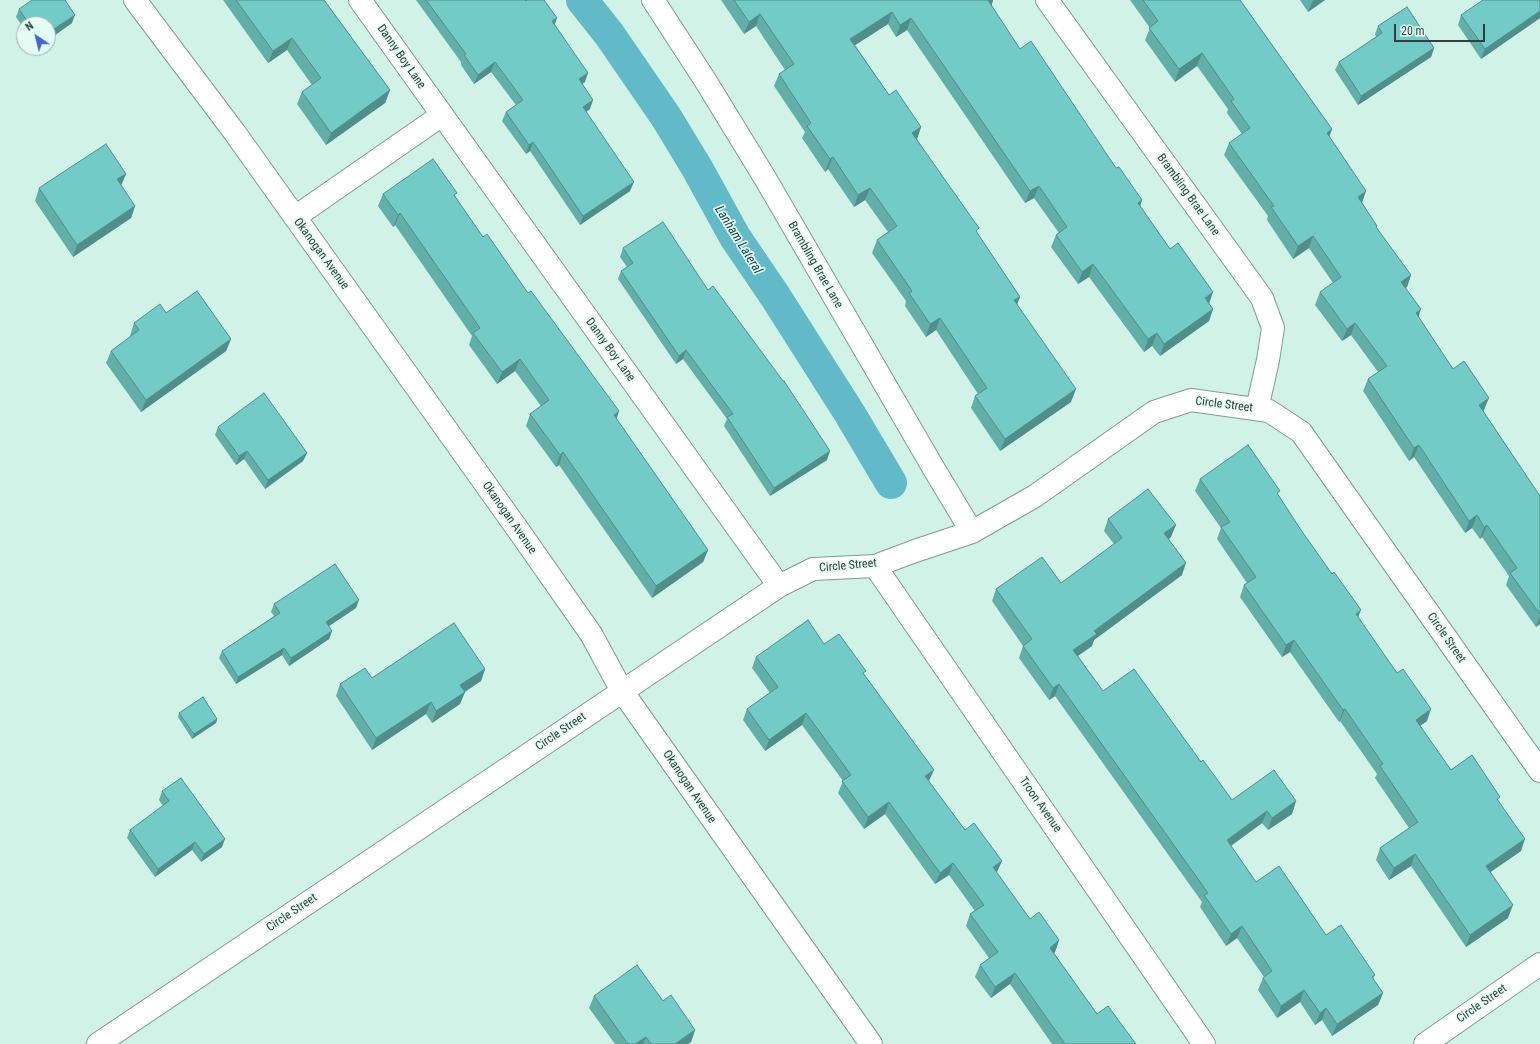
<!DOCTYPE html>
<style>
body{margin:0}
#map{position:relative;width:1540px;height:1044px;overflow:hidden;background:#d1f2e6;font-family:"Roboto Condensed",sans-serif}
canvas{display:block}
.north{position:absolute;left:16px;top:16px;width:40px;height:40px;box-sizing:border-box;background:#e3fdf4;border:1px solid #9cb1aa;border-radius:50%;rotate:325deg;font-size:11px;font-weight:700;line-height:16px;text-align:center;color:#323f3a}
.north::after{content:'';display:block;margin:auto;width:14px;height:18px;background:#4563d6;clip-path:polygon(50% 0,100% 100%,50% 72%,0 100%)}
.scale{position:absolute;left:1394px;top:24px;width:91px;height:18px;box-sizing:border-box;border:2px solid #323f3a;border-top:0;padding-left:5px;font-size:12px;line-height:14px;white-space:nowrap;color:#323f3a;-webkit-text-stroke:3px #e3fdf4;paint-order:stroke}
</style>
<div id="map">
<canvas width="1540" height="1044"></canvas>
<div class="north">N</div>
<div class="scale">20 m</div>
</div>
<script>
const ctx = document.querySelector('canvas').getContext('2d');
ctx.lineJoin = 'round';
const shape = rows => new Path2D(rows.map(r => 'M' + r).join(''));
function trace(path, color, width, dash) { ctx.strokeStyle = color; ctx.lineWidth = width; ctx.lineCap = dash ? 'butt' : 'round'; ctx.setLineDash(dash || []); ctx.stroke(path); }
function paint(path, color) { ctx.fillStyle = color; ctx.fill(path, 'evenodd'); }
function write(font, color, halo, rows, align = 'center') {
  ctx.font = font + ' "Roboto Condensed",sans-serif'; ctx.lineWidth = 3.5; ctx.setLineDash([]); ctx.textBaseline = 'middle'; ctx.strokeStyle = halo; ctx.fillStyle = color; for (const [text, x, y, turn = 0] of rows) {
    ctx.save(); ctx.translate(x, y); ctx.rotate((+turn || 0) * Math.PI / 180); ctx.textAlign = isNaN(turn) ? turn : align; if (halo) ctx.strokeText(text, 0, 0); ctx.fillText(text, 0, 0); ctx.restore();
  }
}
trace(shape([
 [582,0,609,34,666,117,697,168,735,237,775,296,850,414,891,483]
]), '#62b9c8', 32);
const minor = shape([
 [135,0,235,133,521,534,591,634,622,691,871,1044],
 [360,0,779,586],
 [653,0,705,80,765,178,934,469,972,532],
 [1047,0,1262,298,1273,328,1268,360,1257,409],
 [295,217,442,115],
 [875,566,1204,1044],
 [98,1044,779,586,813,569,875,566,915,551,972,532,1035,496,1154,412,1191,400,1269,411,1301,432,1540,771],
 [1425,1044,1540,964]
]);
trace(minor, '#7e9c91', 24);
trace(minor, '#fff', 22);
paint(shape([
 [223,0,324,0,390,90,385,103,326,145,297,104,302,92,312,85,287,50,268,63],
 [416,0,525,0,554,25,585,82,582,84,590,109,586,112,630,191,580,225,530,151,526,154,502,121,506,112,516,105,491,72,474,84,461,65,461,62],
 [721,0,993,0,991,6,1020,49,1142,200,1140,206,1213,309,1209,321,1160,356,1152,346,1144,352,1089,277,1078,284,1051,247,1056,235,1059,233,1034,198,1025,203,907,30,896,37,888,24,855,45,889,95,921,127,917,139,977,233,1020,297,1017,304,1071,402,1000,451,971,408,975,396,978,394,936,330,926,337,905,306,906,301,872,253,877,240,888,232,865,200,854,207,828,169,825,172,802,138,805,132,774,86,779,74,785,70,756,26,744,34],
 [1130,0,1240,0,1332,129,1329,136,1362,203,1377,226,1376,228,1411,275,1407,287,1405,288,1418,317,1453,369,1484,410,1483,411,1540,496,1540,624,1536,627,1506,585,1509,576,1482,537,1480,539,1472,528,1465,533,1414,457,1409,461,1363,391,1368,379,1378,372,1351,335,1342,341,1315,305,1320,292,1333,283,1309,248,1293,259,1267,220,1268,216,1224,155,1229,143,1242,134,1227,113,1228,109,1197,66,1175,82,1145,40,1150,28],
 [1300,0,1325,0,1308,12],
 [1540,0,1540,18,1481,59,1458,25,1461,15],
 [19,9,72,23,48,40,48,24,24,24,24,29,16,17],
 [1378,26,1434,48,1431,57,1358,105,1335,70,1339,62,1376,37,1375,34],
 [39,188,135,206,131,218,73,257,35,201],
 [383,194,456,198,483,237,528,293,708,550,703,562,652,598,559,465,556,467,526,426,530,414,541,406,515,371,497,384,469,345,472,336,395,225,393,227,378,206],
 [623,248,708,290,827,460,770,496,724,426,727,419,683,359,676,364,618,279,621,271,627,267,620,257],
 [166,313,231,339,226,351,141,412,106,363,111,351,131,337,130,336,134,323],
 [218,427,307,453,303,461,265,489,244,459,236,465,215,435],
 [1200,479,1278,495,1358,617,1427,721,1420,726,1451,770,1499,801,1521,851,1490,872,1508,918,1466,947,1411,866,1389,880,1376,860,1380,848,1409,828,1375,778,1377,774,1340,721,1339,722,1290,652,1282,657,1240,597,1244,585,1247,583,1217,539,1221,528,1195,491],
 [1108,519,1171,537,1169,539,1182,575,1094,640,1092,646,1078,656,1103,691,1201,762,1232,800,1296,801,1292,814,1268,830,1262,823,1231,846,1256,882,1326,935,1375,975,1373,979,1383,993,1378,1005,1332,1036,1322,1020,1315,1025,1300,1002,1277,1018,1258,990,1263,978,1264,977,1237,938,1226,946,1200,907,1202,902,1055,696,1049,700,1019,658,1023,646,992,601,996,589,1061,583,1114,544,1104,531],
 [274,604,356,608,329,626,332,631,329,639,289,666,282,655,236,684,219,658,222,651,274,616,271,612],
 [824,644,865,675,929,782,965,830,997,873,1030,919,1059,940,1055,952,1054,953,1097,1014,1136,1044,1052,1044,1010,984,991,998,975,977,980,965,989,958,966,926,970,914,975,911,949,875,935,884,885,814,864,829,838,793,843,781,802,725,765,751,743,720,747,709,770,693,752,668,756,657],
 [485,669,481,681,465,692,460,704,432,723,426,714,372,750,336,696,340,684,372,678],
 [179,713,217,719,216,723,192,739,178,717],
 [162,791,222,847,201,862,192,850,155,877,127,838,130,830,163,806,159,800],
 [594,996,663,1001,695,1030,691,1042,688,1044,615,1044,589,1008]
]), '#62afaa');
paint(shape([
 [988,0,993,0,991,8],
 [1314,0,1325,0,1308,12,1312,2],
 [1540,11,1540,18,1481,59,1485,49],
 [892,12,888,24,846,51,850,39],
 [760,14,756,26,744,34,749,22],
 [75,15,72,23,48,40,48,33],
 [557,18,554,27,552,21],
 [911,18,907,30,896,37,900,25],
 [292,38,287,50,268,63,273,51],
 [1434,48,1431,57,1358,105,1361,96],
 [1202,53,1197,66,1175,82,1179,69],
 [495,62,491,72,474,84,478,75],
 [588,73,585,82,576,89,579,79],
 [390,90,385,103,326,145,331,133],
 [593,100,590,109,579,117,583,107],
 [921,127,917,139,912,133],
 [1332,129,1328,141,1327,133],
 [533,142,530,151,526,154,529,145],
 [833,157,828,169,825,172,830,159],
 [126,174,121,186,117,179],
 [634,182,630,191,580,225,583,216],
 [1039,186,1034,198,1025,203,1030,191],
 [870,188,865,200,854,207,858,195],
 [1366,191,1362,203,1358,197],
 [1142,200,1138,212,1138,203],
 [135,206,131,218,73,257,77,245],
 [400,213,395,225,393,227,398,215],
 [1313,236,1309,248,1293,259,1298,246],
 [1093,264,1089,277,1078,284,1082,272],
 [1411,275,1407,287,1397,294,1401,282],
 [1213,292,1209,304,1205,298],
 [1020,297,1015,309,1014,300],
 [1213,309,1209,321,1160,356,1164,344],
 [1421,309,1417,321,1416,313],
 [940,318,936,330,926,337,930,324],
 [1355,323,1351,335,1342,341,1347,329],
 [1157,333,1152,346,1144,352,1148,339],
 [231,339,226,351,141,412,146,400],
 [686,350,683,359,676,364,679,356],
 [520,359,515,371,497,384,502,372],
 [1076,389,1071,402,1000,451,1005,439],
 [1489,398,1484,410,1474,417,1479,405],
 [619,411,615,424,614,415],
 [1419,445,1414,457,1409,461,1414,448],
 [247,451,244,459,236,465,239,456],
 [830,451,827,460,770,496,774,488],
 [563,452,559,465,556,467,560,455],
 [307,453,303,461,265,489,268,480],
 [1477,515,1472,528,1465,533,1469,521],
 [1176,525,1171,537,1160,545,1164,533],
 [1487,525,1482,537,1480,539,1484,527],
 [708,550,703,562,652,598,656,586],
 [1186,563,1182,575,1094,640,1092,646,1069,662,1073,650,1094,631],
 [359,600,356,608,323,630,326,622],
 [1361,610,1356,622,1356,614],
 [1540,616,1540,624,1536,627],
 [332,631,329,639,289,666,291,658],
 [1294,640,1290,652,1282,657,1286,645],
 [284,648,282,655,236,684,238,677],
 [485,669,481,681,456,697,460,685],
 [1059,684,1055,696,1049,700,1053,688],
 [465,692,460,704,432,723,436,711],
 [431,702,426,714,372,750,376,738],
 [1345,709,1340,721,1339,722,1343,710],
 [1431,709,1427,721,1411,732,1416,720],
 [806,713,802,725,765,751,769,740],
 [217,719,216,723,192,739,194,734],
 [934,770,929,781,925,776],
 [1296,801,1292,814,1268,830,1272,818],
 [889,802,885,814,864,829,868,817],
 [1267,811,1262,823,1222,852,1227,840],
 [225,839,222,847,201,862,204,854],
 [1525,839,1521,851,1482,878,1486,866],
 [195,842,192,850,155,877,158,869],
 [1415,854,1411,866,1389,880,1394,868],
 [1002,861,997,872,989,879,993,867],
 [953,863,949,875,935,884,940,873],
 [1513,905,1508,918,1466,947,1470,935],
 [1242,926,1237,938,1226,946,1231,934],
 [1059,940,1055,952,1045,959,1050,948],
 [1015,973,1010,984,991,998,995,987],
 [1304,990,1300,1002,1277,1018,1281,1006],
 [1383,993,1378,1005,1332,1036,1337,1024],
 [1326,1008,1322,1020,1315,1025,1320,1013],
 [695,1030,691,1042,688,1044,675,1044],
 [646,1037,643,1044,635,1044]
]), '#508e8b');
const building = shape([
 [32,0,65,0,75,15,48,33,48,24,29,24,19,9,32,0],
 [236,0,324,0,390,90,331,133,302,92,321,78,292,38,273,51,236,0],
 [426,0,525,0,526,1,527,0,544,0,557,18,552,21,588,73,579,79,593,100,583,107,634,182,583,216,533,142,529,145,506,112,523,100,495,62,478,75,464,55,466,54,426,0],
 [734,0,988,0,1020,49,1031,41,1116,168,1119,167,1142,200,1138,203,1170,249,1178,243,1213,292,1205,298,1213,309,1164,344,1157,333,1148,339,1093,264,1082,272,1056,235,1067,227,1039,186,1030,191,911,18,900,25,892,12,850,39,889,95,896,90,921,127,912,133,979,228,976,231,1020,297,1014,300,1076,389,1005,439,975,396,987,388,940,318,930,324,909,293,912,291,877,240,897,226,870,188,858,195,833,157,830,159,807,126,811,123,779,74,794,64,760,14,749,22,734,0],
 [1143,0,1240,0,1332,129,1327,133,1366,191,1358,197,1377,226,1376,227,1411,275,1401,282,1421,309,1416,313,1453,369,1464,361,1489,398,1479,405,1540,496,1540,614,1510,573,1517,568,1487,525,1484,527,1477,515,1469,521,1419,445,1414,448,1368,379,1387,366,1355,323,1347,329,1320,292,1341,277,1313,236,1298,246,1271,207,1274,206,1229,143,1250,128,1231,101,1234,99,1202,53,1179,69,1149,28,1158,21,1143,0],
 [1483,0,1540,0,1540,11,1485,49,1461,15,1483,0],
 [1407,7,1434,48,1361,96,1339,62,1382,33,1378,26,1407,7],
 [106,144,126,174,117,179,135,206,77,245,39,188,106,144],
 [433,159,457,193,454,195,483,237,487,234,528,293,531,291,619,411,614,415,708,550,656,586,563,452,560,455,530,414,549,400,520,359,502,372,473,333,480,328,400,213,398,215,383,194,433,159],
 [663,222,708,290,713,286,783,381,784,381,830,451,774,488,727,417,733,414,686,350,679,356,621,271,633,263,623,248,663,222],
 [197,291,231,339,146,400,111,351,139,330,134,323,160,304,166,313,197,291],
 [264,393,307,453,268,480,247,451,239,456,218,427,264,393],
 [1248,445,1280,491,1277,493,1301,530,1332,574,1334,572,1361,610,1356,614,1397,673,1403,669,1431,709,1416,720,1451,770,1472,755,1500,797,1497,799,1525,839,1486,866,1513,905,1470,935,1415,854,1394,868,1380,848,1418,822,1380,766,1383,764,1345,709,1343,710,1294,640,1286,645,1244,585,1256,577,1221,527,1230,522,1200,479,1248,445],
 [1148,489,1176,525,1164,533,1186,563,1094,631,1097,634,1073,650,1103,691,1134,669,1201,762,1203,760,1232,800,1274,770,1296,801,1272,818,1267,811,1227,840,1256,882,1279,866,1326,935,1341,925,1375,975,1372,977,1383,993,1337,1024,1326,1008,1320,1013,1304,990,1281,1006,1263,978,1272,971,1242,926,1231,934,1204,895,1208,893,1059,684,1053,688,1023,646,1032,639,996,589,1042,557,1061,583,1122,538,1108,519,1148,489],
 [335,564,359,600,326,622,332,631,291,658,284,648,238,677,222,651,280,613,274,604,335,564],
 [808,620,824,644,839,634,866,671,863,673,934,770,925,776,965,830,974,823,1002,861,993,867,1030,919,1039,912,1059,940,1050,948,1097,1014,1108,1006,1136,1044,1065,1044,1015,973,995,987,980,965,998,952,970,914,984,905,953,863,940,873,889,802,868,817,842,781,851,775,806,713,769,740,747,709,778,687,756,657,808,620],
 [454,623,485,669,460,685,465,692,436,711,431,702,376,738,340,684,365,668,372,678,454,623],
 [203,697,217,719,194,734,179,713,203,697],
 [181,778,225,839,204,854,195,842,158,869,130,830,169,801,162,791,181,778],
 [637,965,663,1001,671,995,695,1030,675,1044,651,1044,646,1037,635,1044,628,1044,594,996,637,965]
]);
paint(building, '#72cbc6');
trace(building, '#508e8b', 1);
write('12px', '#323f3a', '#e3fdf4', [
 ["Danny Boy Lane",401,57,55],
 ["Brambling Brae Lane",1188,195,54],
 ["Okanogan Avenue",321,254,54],
 ["Brambling Brae Lane",815,265,60],
 ["Danny Boy Lane",610,350,54],
 ["Circle Street",1224,405,7],
 ["Okanogan Avenue",509,518,55],
 ["Circle Street",848,566,-5],
 ["Circle Street",1446,638,55],
 ["Circle Street",561,732,-34],
 ["Okanogan Avenue",689,787,56],
 ["Troon Avenue",1040,805,55],
 ["Circle Street",292,913,-34],
 ["Circle Street",1482,1004,-35]
]);
write('italic 13px', '#174047', '#e3fdf4', [
 ["Lanham Lateral",738,240,58]
]);
</script>
